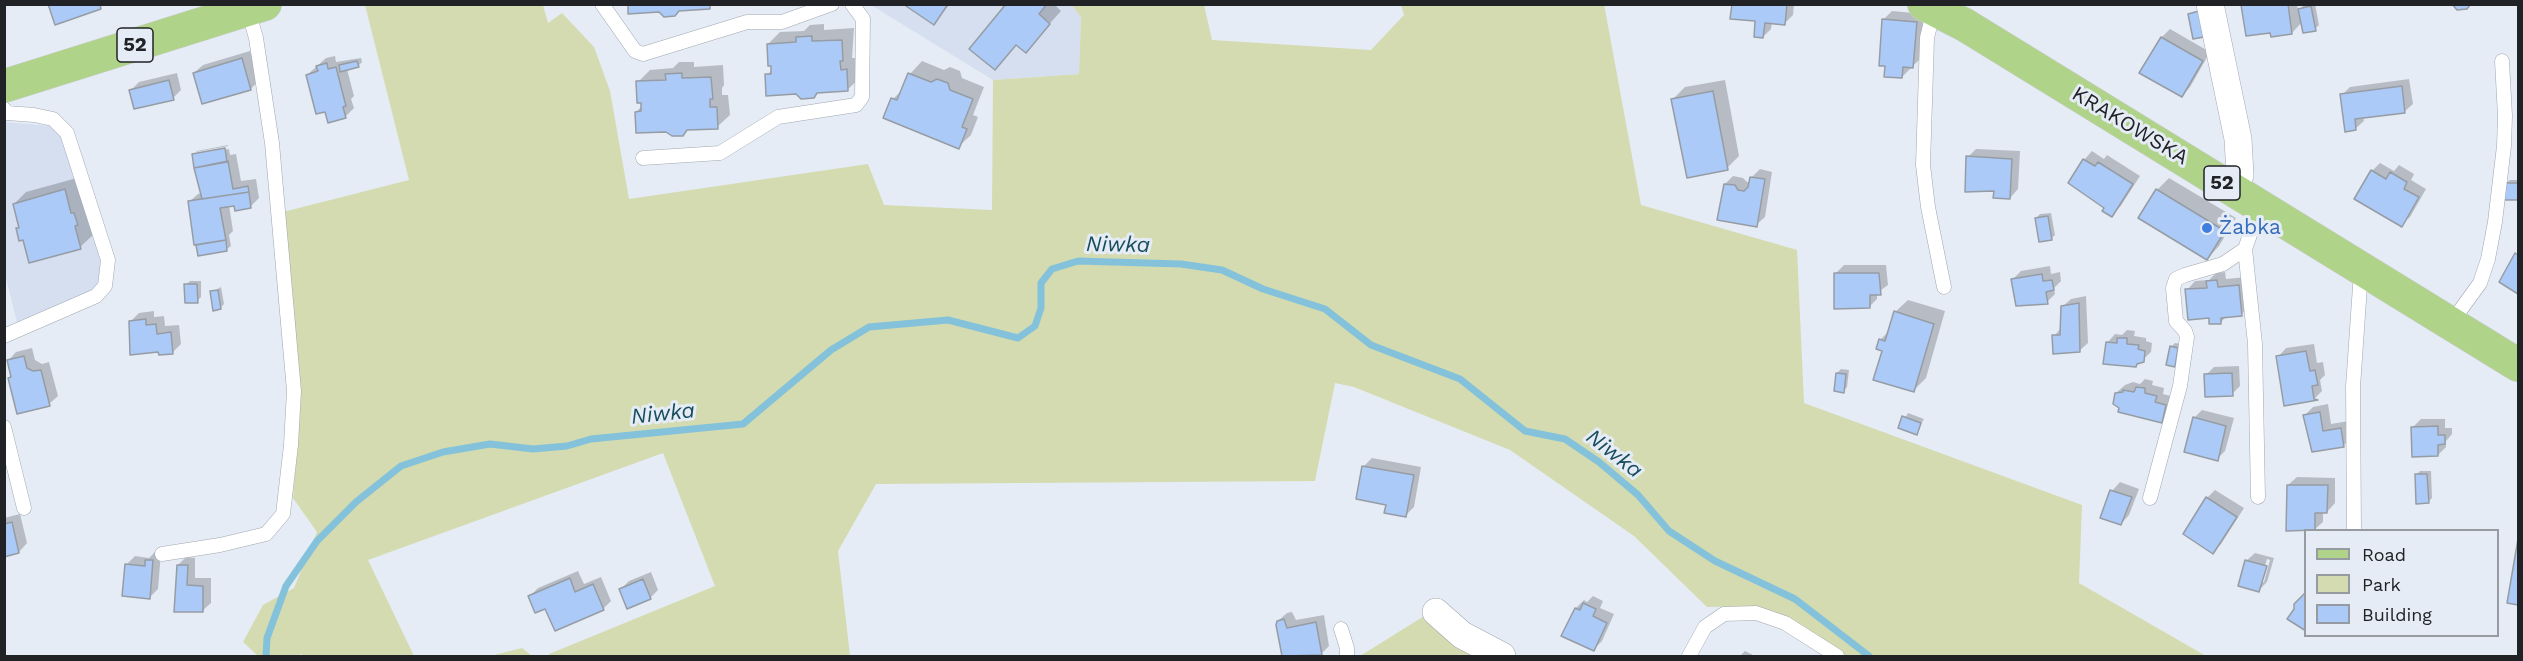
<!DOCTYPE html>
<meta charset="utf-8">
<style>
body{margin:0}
#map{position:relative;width:2523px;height:661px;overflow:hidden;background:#e5ecf5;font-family:"Work Sans",sans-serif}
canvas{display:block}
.frame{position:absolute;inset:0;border:6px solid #202226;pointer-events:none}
.legend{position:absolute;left:2304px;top:529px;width:195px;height:108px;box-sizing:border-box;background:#e5ecf5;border:2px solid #969ba2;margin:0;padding:8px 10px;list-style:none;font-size:18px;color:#202226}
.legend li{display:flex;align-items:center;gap:12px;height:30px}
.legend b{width:30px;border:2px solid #969ba2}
</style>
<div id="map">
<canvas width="2523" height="661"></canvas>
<div class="frame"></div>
<ul class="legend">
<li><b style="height:8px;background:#afd489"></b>Road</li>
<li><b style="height:16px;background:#d4dbb0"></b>Park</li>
<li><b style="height:16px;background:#abcaf7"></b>Building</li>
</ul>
</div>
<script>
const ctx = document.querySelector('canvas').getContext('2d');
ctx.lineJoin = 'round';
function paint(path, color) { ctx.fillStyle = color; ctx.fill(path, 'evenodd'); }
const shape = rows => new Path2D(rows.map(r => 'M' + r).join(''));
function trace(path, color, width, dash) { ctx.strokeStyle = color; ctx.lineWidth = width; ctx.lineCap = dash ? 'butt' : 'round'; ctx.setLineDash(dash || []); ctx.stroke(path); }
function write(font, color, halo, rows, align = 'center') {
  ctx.font = font + ' "Work Sans",sans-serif'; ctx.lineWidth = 6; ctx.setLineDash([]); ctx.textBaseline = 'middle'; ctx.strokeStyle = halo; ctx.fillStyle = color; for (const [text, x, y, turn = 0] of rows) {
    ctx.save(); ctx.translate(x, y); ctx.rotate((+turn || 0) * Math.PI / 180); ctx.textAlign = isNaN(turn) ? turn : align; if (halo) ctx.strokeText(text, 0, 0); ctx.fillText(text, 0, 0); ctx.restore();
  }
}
paint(shape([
 [871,5,1072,5,1081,17,1079,74,993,80],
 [4,122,52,126,61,137,103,263,102,277,93,290,17,322,5,274]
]), '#d5dfef');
paint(shape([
 [1604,4,1641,205,1797,250,1804,403,2082,505,2079,583,2206,656,1847,656,1829,644,1755,606,1707,607,1634,536,1510,450,1354,387,1335,383,1315,481,876,484,838,551,850,656,549,656,549,654,715,586,663,453,368,560,414,656,302,656,302,654,295,656,258,656,243,642,263,605,294,588,317,532,293,498,297,445,283,212,409,180,365,5,543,5,548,23,562,13,594,47,610,91,629,199,868,164,884,205,992,210,993,80,1079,74,1081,17,1072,5,1204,5,1212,40,1371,50,1404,15,1401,5],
 [1429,613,1488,656,1360,656],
 [522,648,532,656,490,656]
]), '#d4dbb0');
paint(shape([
 [906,4,950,4,934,23],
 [1008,4,1054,4,1061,11,1025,51,1017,44,994,68],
 [1734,4,1794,4,1793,15,1785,23,1772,22,1771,29,1763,37,1757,20],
 [2244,4,2297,4,2298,11,2304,5,2315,4,2319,25,2315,29,2302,22,2292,33,2271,31],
 [1892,11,1924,14,1920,59,1902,77,1887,64,1884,19],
 [824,24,824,30,854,28,852,58,859,58,860,78,847,90,819,91,814,96,767,75,773,69,768,44,780,32,804,31,810,25],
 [2170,29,2210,52,2190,87,2182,96,2162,37],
 [250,51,259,80,251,89,203,103,194,73,203,65],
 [335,56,336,62,361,58,362,62,358,66,347,69,354,96,351,99,354,108,346,116,326,110,307,75,326,58],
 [922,61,944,70,950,67,960,71,962,78,984,87,973,115,978,117,971,135,958,147,893,99,904,88,910,74],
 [679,62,694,62,694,67,723,65,724,85,722,88,722,95,728,95,730,115,717,127,636,112,642,106,638,82,650,70,673,68],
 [177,73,181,90,173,98,131,90,139,82],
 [2409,79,2413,104,2404,112,2363,117,2364,121,2355,129,2342,95,2350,87],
 [1725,80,1739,156,1727,168,1673,99,1685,87],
 [228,145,228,146,196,152,197,151],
 [229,149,230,155,236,154,241,181,256,179,259,198,250,207,229,205,233,231,229,235,231,246,227,249,198,246,201,243,189,202,198,194,202,193,193,155,195,153,195,155],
 [1976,149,2020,151,2018,189,2010,198,1995,189,1968,157],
 [2092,151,2104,159,2107,155,2140,176,2120,207,2111,215,2084,160],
 [2380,163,2394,171,2399,165,2414,174,2411,180,2426,189,2410,217,2401,225,2372,171],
 [1760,169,1772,172,1765,217,1756,225,1725,184,1733,176,1743,178,1747,182,1750,183,1751,178],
 [77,178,93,235,80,247,18,229,20,226,14,204,26,192],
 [2169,178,2236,218,2219,246,2207,259,2157,190],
 [2510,180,2518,180,2518,199,2506,199,2506,183],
 [2051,213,2055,235,2051,239,2036,218,2040,214],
 [2518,252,2518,292,2501,282],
 [1844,265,1886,265,1888,285,1877,293,1877,299,1869,307,1835,274],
 [2050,266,2051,274,2060,272,2061,281,2054,288,2055,294,2047,302,2013,279,2021,271],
 [2225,272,2226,279,2247,277,2249,306,2241,315,2227,316,2221,322,2210,317,2187,290,2195,281,2209,280,2216,273],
 [190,281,201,281,201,297,197,301,186,285],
 [221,287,224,304,220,308,212,292],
 [2086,296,2088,343,2079,351,2054,336,2062,327,2062,307,2071,299],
 [1908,300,1945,311,1926,378,1914,390,1884,350,1880,340,1890,330,1895,312],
 [154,311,154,317,164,316,165,326,179,325,181,344,172,353,131,321,139,313],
 [2127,330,2135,331,2134,336,2146,338,2146,341,2152,343,2151,352,2136,366,2107,343,2115,334,2122,335],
 [2175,343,2181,344,2178,362,2175,366,2171,347],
 [2314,344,2317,363,2323,362,2325,375,2320,380,2322,391,2313,400,2278,357,2286,348],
 [32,348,35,360,42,364,49,362,58,396,49,404,12,376,8,361,16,352],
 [2239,366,2240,386,2232,394,2206,375,2214,367],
 [1841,369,1849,370,1847,387,1844,391,1837,373],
 [2145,379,2153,381,2152,385,2164,388,2163,394,2174,397,2170,413,2162,421,2116,393,2125,385,2133,382,2140,384],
 [2328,404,2331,424,2349,421,2352,437,2344,445,2313,451,2305,415,2313,407],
 [2202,410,2234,418,2225,451,2217,459,2194,418],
 [1908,413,1924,419,1916,433,1900,427],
 [2421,419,2445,419,2445,428,2452,428,2452,434,2446,441,2446,447,2438,455,2413,427],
 [1372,458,1421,467,1414,507,1406,515,1388,503,1364,466],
 [2420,471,2431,471,2432,498,2428,502,2416,475],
 [2297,477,2335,478,2335,503,2327,512,2323,512,2323,522,2314,530,2288,530,2288,485],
 [2120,482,2139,489,2129,515,2121,524,2112,491],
 [2215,490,2244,508,2221,544,2213,552,2207,498],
 [20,514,27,543,19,552,4,556,4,518],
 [2518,549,2518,604,2509,602],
 [155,552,161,553,158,589,150,597,126,565,135,556,149,558],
 [2255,553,2274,558,2267,582,2259,590,2246,561],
 [2267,559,2270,560,2264,582,2260,582],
 [186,557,195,558,195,578,211,578,211,603,202,611,175,610,178,565],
 [578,571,584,584,601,577,611,601,603,609,546,607,530,596,538,588],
 [651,572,658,590,650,598,621,589,629,581],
 [1593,596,1603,601,1600,608,1614,614,1602,641,1593,650,1563,635,1576,608,1584,600,1587,602],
 [1292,612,1296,620,1324,615,1329,646,1321,654,1283,656,1278,621,1287,613],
 [1745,651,1755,656,1740,656]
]), '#0003');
trace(shape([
 [266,656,267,638,286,586,317,541,356,502,401,466,443,452,490,444,533,449,567,446,591,439,743,424,831,350,869,327,948,320,1018,338,1035,326,1041,308,1041,283,1052,269,1078,261,1181,264,1222,270,1263,289,1325,309,1371,345,1460,379,1525,431,1565,439,1599,462,1638,495,1669,531,1715,561,1795,599,1869,656]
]), '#83c2da', 7);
const building = shape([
 [48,4,100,4,101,9,55,25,48,4],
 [628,4,710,4,710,9,679,11,675,16,664,17,659,12,628,14,628,4],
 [903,4,948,4,934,25,903,4],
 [1006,4,1047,4,1039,14,1050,24,1026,53,1016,45,995,70,969,49,1006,4],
 [1732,4,1787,4,1785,25,1765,23,1763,38,1754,37,1755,21,1730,19,1732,4],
 [2288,4,2292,34,2271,37,2270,33,2246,36,2241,5,2288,4],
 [2452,4,2470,4,2470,5,2467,9,2457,10,2452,4],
 [2311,6,2316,31,2303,33,2298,9,2311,6],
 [2199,11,2204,37,2193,39,2188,14,2199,11],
 [1882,19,1917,22,1913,68,1903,67,1902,78,1884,77,1885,66,1879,66,1882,19],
 [812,36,812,41,842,40,843,61,840,61,841,70,847,69,848,91,817,93,814,98,801,99,796,94,766,96,765,74,771,74,771,66,768,66,767,44,796,42,796,37,812,36],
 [2161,37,2203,61,2182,97,2139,73,2161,37],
 [242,58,251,90,202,104,193,73,242,58],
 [357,61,359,67,340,72,339,65,357,61],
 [327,63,328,69,336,67,346,106,343,107,346,118,328,123,325,112,316,114,306,75,318,71,316,66,327,63],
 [682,73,682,78,711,77,713,99,710,99,710,107,717,107,718,129,687,130,683,136,672,136,666,132,636,133,635,112,641,111,641,103,637,103,636,81,666,80,665,74,682,73],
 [908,73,931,82,937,79,948,83,950,90,973,99,962,127,967,129,959,149,883,118,891,98,897,100,908,73],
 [169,80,174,100,134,109,129,90,169,80],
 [2402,86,2405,113,2355,119,2356,130,2345,132,2340,94,2402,86],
 [1713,91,1728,170,1687,178,1671,99,1713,91],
 [225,148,227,162,194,168,192,154,225,148],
 [1966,156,2012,159,2010,199,1993,198,1994,191,1965,192,1966,156],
 [2083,159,2095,166,2098,162,2133,184,2112,217,2102,211,2104,208,2068,183,2083,159],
 [228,161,233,189,248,186,249,192,202,199,194,168,228,161],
 [2371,170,2386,179,2390,172,2407,182,2404,189,2419,197,2402,227,2354,199,2371,170],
 [1750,177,1765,179,1757,227,1717,220,1724,184,1735,185,1738,190,1744,191,1748,187,1750,177],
 [2505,183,2518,183,2518,200,2504,200,2505,183],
 [65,189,71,213,74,213,78,225,75,226,81,249,29,263,23,240,19,241,16,228,19,228,13,204,65,189],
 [2156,189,2225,231,2207,260,2138,218,2156,189],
 [249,192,251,208,235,211,234,206,220,208,226,240,194,245,188,201,249,192],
 [2048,216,2052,240,2039,242,2035,218,2048,216],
 [226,240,227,251,198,256,196,245,226,240],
 [2515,253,2518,255,2518,294,2499,282,2515,253],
 [1834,273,1879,273,1881,295,1870,295,1870,308,1834,309,1834,273],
 [2042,274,2043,281,2052,280,2054,290,2046,292,2048,304,2016,306,2011,279,2042,274],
 [2217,280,2218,287,2239,285,2242,316,2221,318,2221,324,2209,324,2209,318,2188,320,2185,289,2207,288,2206,281,2217,280],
 [184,284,197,284,198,303,185,303,184,284],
 [218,290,221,309,213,311,210,291,218,290],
 [2079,303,2080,352,2053,354,2052,335,2060,335,2061,306,2079,303],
 [1894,311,1934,324,1914,392,1873,380,1882,351,1876,349,1879,339,1885,341,1894,311],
 [146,319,146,325,156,324,157,334,171,332,173,354,159,355,158,352,130,355,129,321,146,319],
 [2117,338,2127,338,2127,344,2139,345,2138,349,2145,351,2144,362,2137,364,2136,367,2103,364,2106,342,2117,343,2117,338],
 [2170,346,2178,348,2175,367,2166,365,2170,346],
 [2306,351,2310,371,2315,370,2318,385,2312,386,2314,399,2318,400,2284,406,2276,356,2306,351],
 [24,356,27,368,33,371,41,370,50,406,17,414,8,378,11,377,7,360,24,356],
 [1836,373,1846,374,1844,393,1834,391,1836,373],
 [2232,373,2233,396,2205,397,2204,374,2232,373],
 [2136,387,2145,388,2145,393,2157,396,2155,402,2166,405,2162,423,2118,412,2119,408,2113,404,2115,393,2123,392,2123,390,2134,392,2136,387],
 [2320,412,2323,431,2341,428,2344,447,2312,452,2303,415,2320,412],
 [1902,416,1921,423,1917,435,1898,428,1902,416],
 [2193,417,2226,426,2218,461,2184,452,2193,417],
 [2438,426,2438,435,2445,435,2445,444,2438,445,2438,456,2412,457,2411,427,2438,426],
 [1362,466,1414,475,1406,517,1384,513,1386,505,1356,499,1362,466],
 [2415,474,2427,474,2429,503,2416,504,2415,474],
 [2287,485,2328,485,2327,513,2315,513,2315,530,2286,531,2287,485],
 [2110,490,2132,497,2121,525,2100,518,2110,490],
 [2206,497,2237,517,2213,554,2183,534,2206,497],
 [12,522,19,553,4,557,4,524,12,522],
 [2518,539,2518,605,2507,603,2518,539],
 [145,560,153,560,150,599,122,596,125,564,145,566,145,560],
 [2245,560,2267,566,2259,592,2238,586,2245,560],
 [177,565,188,565,187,585,203,586,203,612,174,612,177,565],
 [570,578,575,592,593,584,604,610,555,631,545,609,535,613,528,596,570,578],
 [643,579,651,599,627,609,619,589,643,579],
 [2306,592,2306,631,2287,619,2294,609,2294,604,2306,592],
 [1583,603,1596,609,1593,616,1607,623,1594,651,1561,636,1575,608,1580,610,1583,603],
 [1284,619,1287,628,1316,622,1322,655,1282,656,1276,625,1277,621,1284,619]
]);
paint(building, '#abcaf7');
trace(building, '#969ca4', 1.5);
const service = shape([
 [602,4,635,51,643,54,747,22,782,22,832,4],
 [1934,9,1927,38,1923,165,1928,207,1944,287],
 [4,109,7,113,34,115,53,119,67,133,108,260,105,286,96,296,4,336],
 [643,158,720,153,778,117,856,105,862,97,863,19,852,4],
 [2451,323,2480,283,2488,259,2495,222,2504,146,2505,116,2502,61],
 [4,427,24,508],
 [2258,497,2255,344,2245,249,2260,206],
 [2150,498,2180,386,2187,337,2185,331,2176,321,2173,288,2176,279,2185,275,2223,264,2245,249],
 [2354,530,2353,387,2360,286,2366,270],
 [162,554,220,545,266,534,283,514,291,445,294,391,272,143,256,38,248,10],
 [1341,629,1347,648,1347,656],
 [1689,656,1705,627,1724,614,1756,613,1785,623,1837,656]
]);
const minor = shape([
 [2210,4,2238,139,2240,175,2235,191],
 [1436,612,1462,635,1502,656]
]);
const primary = shape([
 [1924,4,1965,25,2518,365],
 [4,86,265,4]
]);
trace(service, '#a1a7b0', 15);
trace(minor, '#a1a7b0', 28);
trace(primary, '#c9cacb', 34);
trace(service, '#fff', 14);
trace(minor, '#fff', 27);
trace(primary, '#afd489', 33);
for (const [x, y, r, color] of [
 [2207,228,6,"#3f7fe0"]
]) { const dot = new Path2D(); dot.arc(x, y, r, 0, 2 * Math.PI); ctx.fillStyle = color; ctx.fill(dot); trace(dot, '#e5ecf5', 2); }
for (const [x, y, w] of [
 [135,45,36],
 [2222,183,36]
]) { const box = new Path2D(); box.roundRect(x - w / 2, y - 17, w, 34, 4.5); ctx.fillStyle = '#e5ecf5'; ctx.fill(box); trace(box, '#202226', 1.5); }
write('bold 20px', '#202226', null, [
 ["52",135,45],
 ["52",2222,183]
]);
write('21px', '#202226', '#e5ecf5', [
 ["KRAKOWSKA",2130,126,31]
]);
write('21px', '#366cbe', '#e5ecf5', [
 ["Żabka",2219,228]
], 'left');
write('italic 22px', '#184d5e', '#e5ecf5', [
 ["Niwka",1118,245,1],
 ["Niwka",663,414,-6],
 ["Niwka",1614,454,38]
]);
</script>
